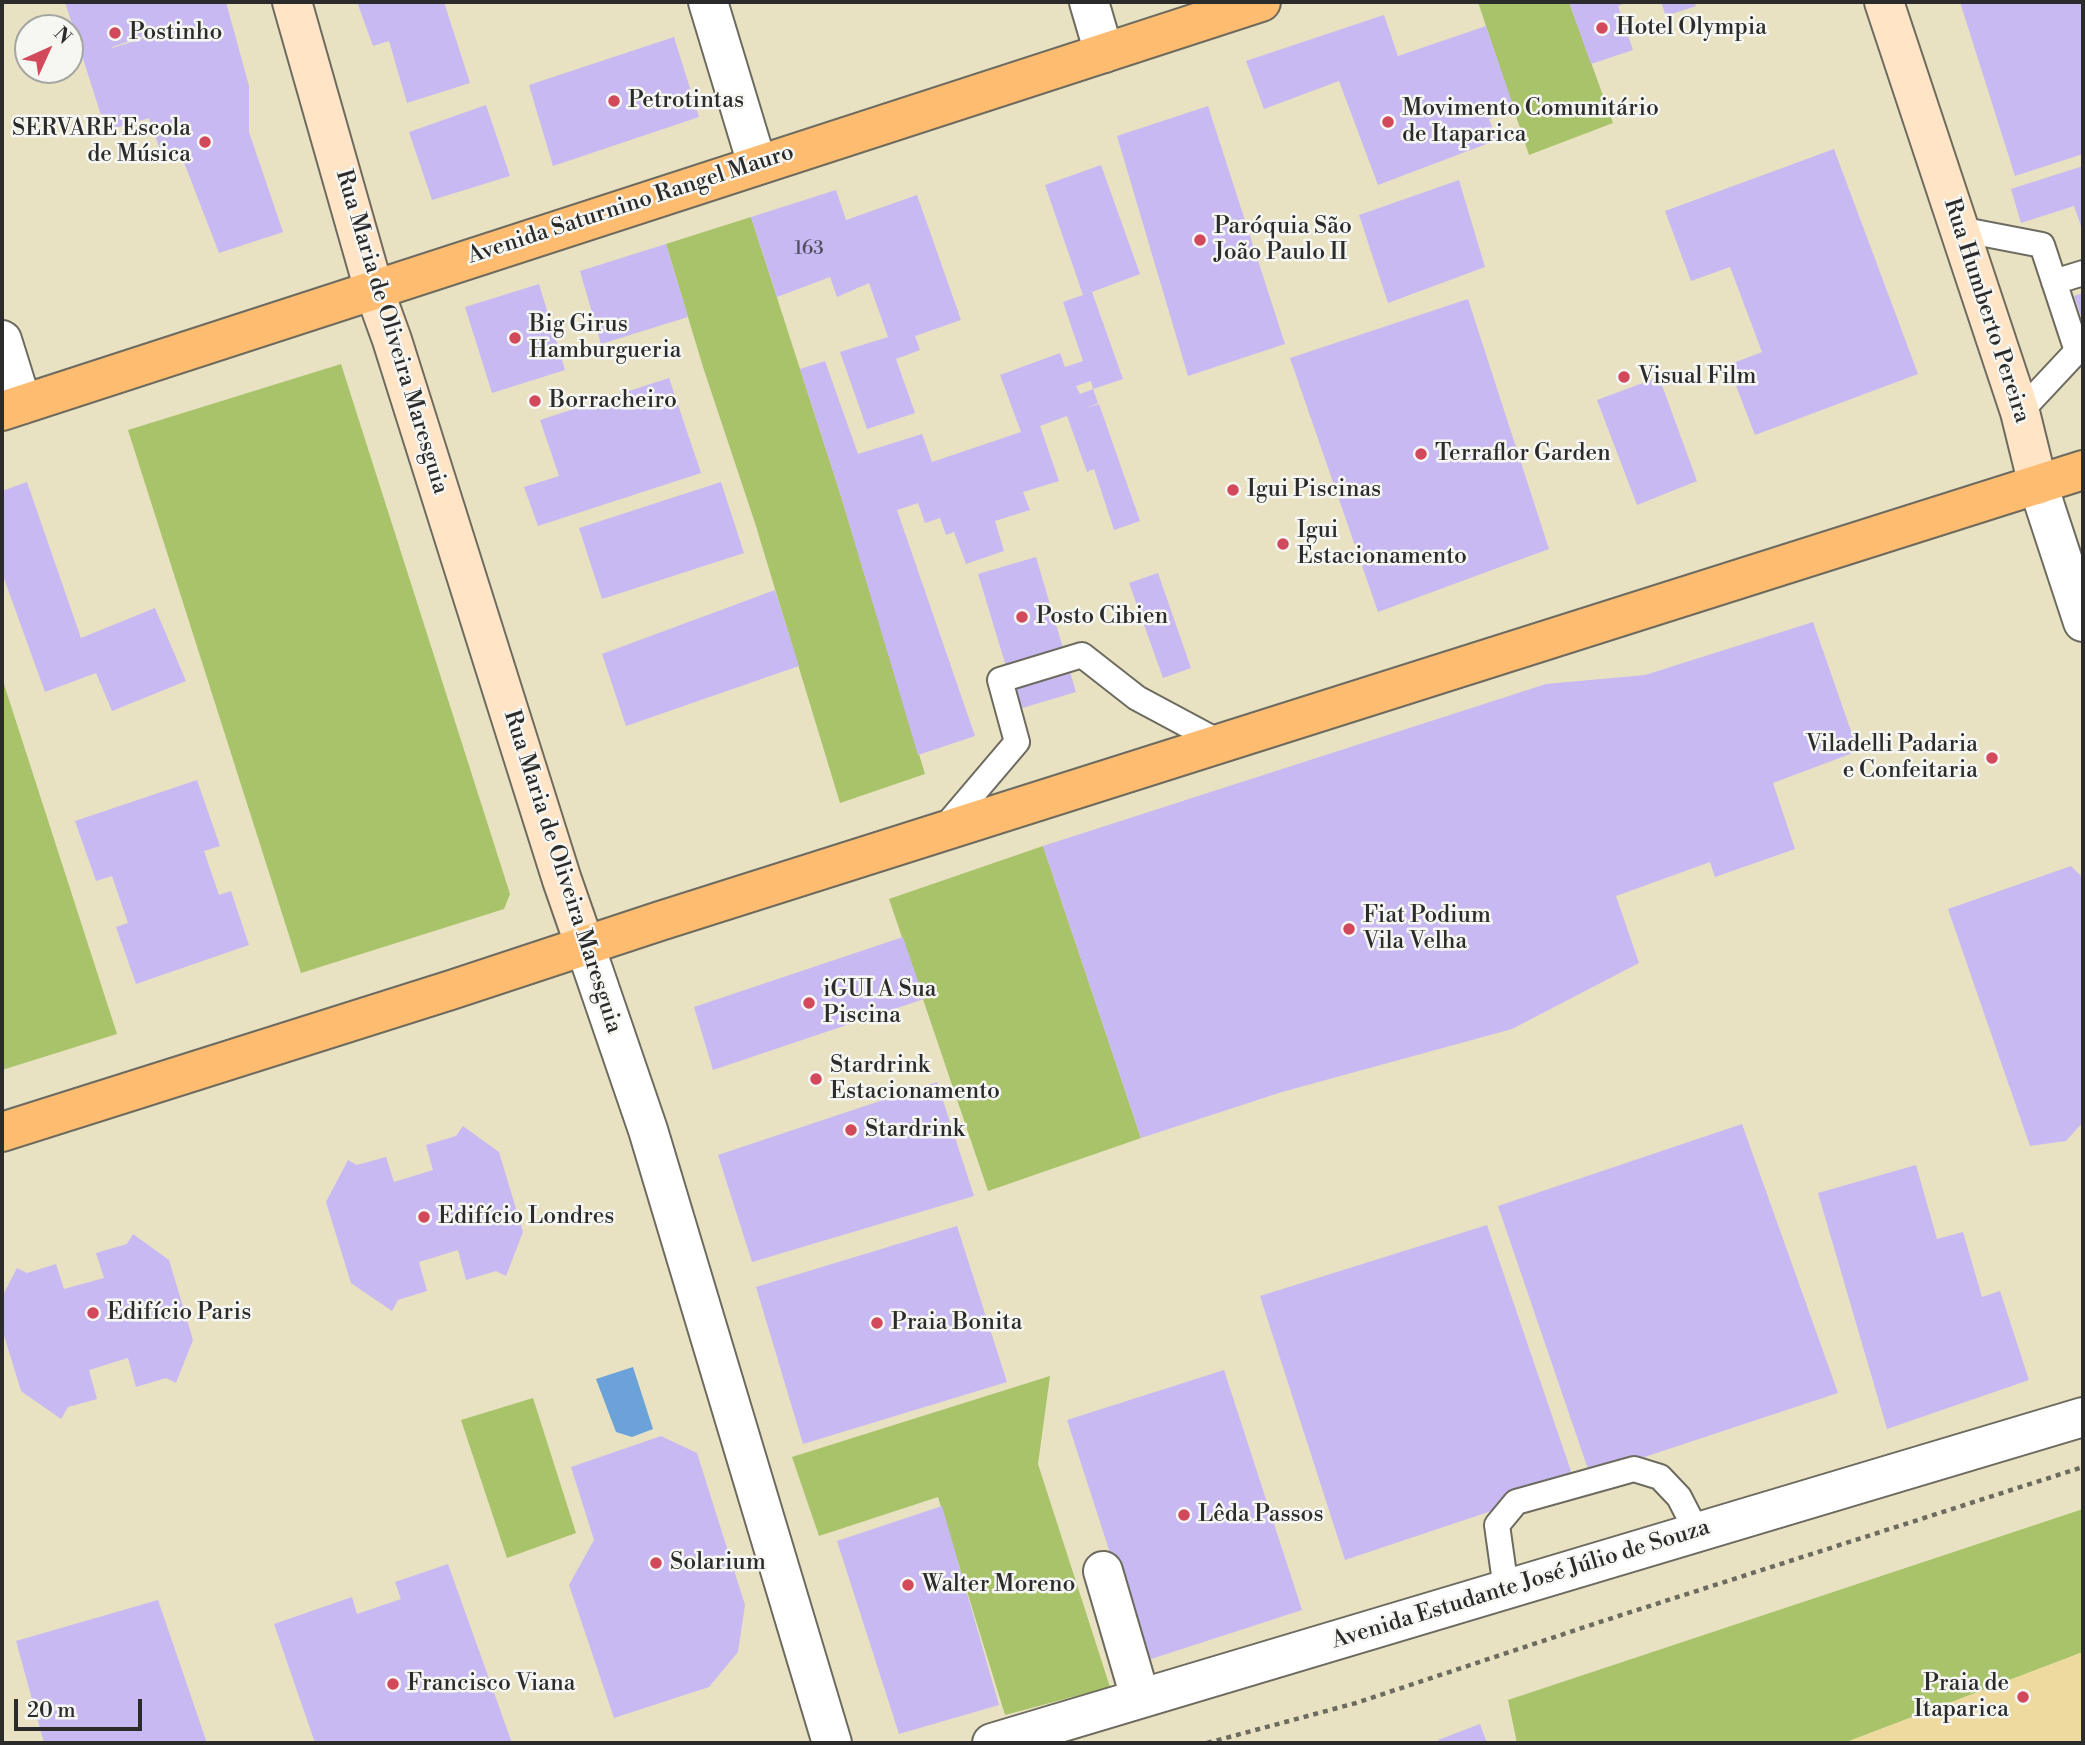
<!DOCTYPE html>
<meta charset="utf-8">
<style>
body{margin:0}
#map{position:relative;width:2085px;height:1745px;overflow:hidden;background:#e8e2c2;font-family:"Libre Bodoni",serif}
canvas{display:block}
.frame{position:absolute;inset:0;border:4px solid #2b2b2b;pointer-events:none}
.north{position:absolute;left:14px;top:14px;width:70px;height:70px;box-sizing:border-box;background:#f6f6f2;border:2px solid #a5a5a2;border-radius:50%;rotate:45deg;font-size:19px;font-weight:700;line-height:28px;text-align:center;color:#2b2b2b}
.north::after{content:'';display:block;margin:auto;width:24px;height:32px;background:#d1495b;clip-path:polygon(50% 0,100% 100%,50% 72%,0 100%)}
.scale{position:absolute;left:14px;top:1699px;width:128px;height:32px;box-sizing:border-box;border:4px solid #2b2b2b;border-top:0;padding-left:9px;font-size:21px;line-height:24px;white-space:nowrap;color:#2b2b2b;-webkit-text-stroke:5px #f6f6f2;paint-order:stroke}
</style>
<div id="map">
<canvas width="2085" height="1745"></canvas>
<div class="frame"></div>
<div class="north">N</div>
<div class="scale">20 m</div>
</div>
<script>
const ctx = document.querySelector('canvas').getContext('2d');
ctx.lineJoin = 'round';
function paint(path, color) { ctx.fillStyle = color; ctx.fill(path, 'evenodd'); }
const shape = rows => new Path2D(rows.map(r => 'M' + r).join(''));
function trace(path, color, width, dash) { ctx.strokeStyle = color; ctx.lineWidth = width; ctx.lineCap = dash ? 'butt' : 'round'; ctx.setLineDash(dash || []); ctx.stroke(path); }
function write(font, color, halo, rows, align = 'center') {
  ctx.font = font + ' "Libre Bodoni",serif'; ctx.lineWidth = 5; ctx.setLineDash([]); ctx.textBaseline = 'middle'; ctx.strokeStyle = halo; ctx.fillStyle = color; for (const [text, x, y, turn = 0] of rows) {
    ctx.save(); ctx.translate(x, y); ctx.rotate((+turn || 0) * Math.PI / 180); ctx.textAlign = isNaN(turn) ? turn : align; if (halo) ctx.strokeText(text, 0, 0); ctx.fillText(text, 0, 0); ctx.restore();
  }
}
paint(shape([
 [1478,2,1569,2,1613,123,1529,155],
 [751,217,840,493,925,774,840,803,755,523,703,367,666,244],
 [341,364,510,894,504,909,301,973,128,430],
 [2,678,117,1034,2,1070],
 [1043,846,1141,1138,988,1191,889,899],
 [1050,1376,1038,1464,1110,1687,1005,1715,938,1497,819,1536,792,1457],
 [533,1398,576,1533,507,1558,461,1420],
 [2083,1509,2083,1652,1844,1743,1517,1743,1508,1700]
]), '#a8c369');
paint(shape([
 [2083,1652,2083,1743,1844,1743]
]), '#eeda9e');
paint(shape([
 [633,1367,653,1429,632,1437,616,1432,596,1379]
]), '#6ba2d9');
paint(shape([
 [65,2,226,2,249,86,249,132,283,232,219,253,180,152,163,158,149,118,106,131],
 [174,26,138,40,112,48,112,47],
 [357,2,444,2,470,83,407,103,389,41,373,46],
 [1569,2,1629,2,1618,6,1633,50,1591,64],
 [1661,2,1694,2,1696,6,1666,16],
 [1960,2,2083,2,2083,154,2015,176],
 [1384,15,1398,56,1486,26,1515,111,1489,119,1497,140,1378,185,1339,81,1264,109,1246,61],
 [674,37,699,117,553,166,529,85],
 [486,105,510,176,432,200,409,132],
 [1208,106,1285,344,1188,376,1117,136],
 [1834,149,1918,374,1755,435,1728,365,1762,352,1730,267,1691,281,1665,211],
 [1101,165,1140,274,1092,292,1123,379,1093,389,1091,381,1076,386,1080,394,1093,389,1098,403,1087,408,1099,404,1140,521,1114,530,1094,469,1087,472,1067,416,1040,426,1059,481,1023,492,1030,510,995,521,1004,551,966,564,954,532,946,535,940,518,925,523,918,503,897,510,975,736,918,755,840,493,800,369,825,361,858,454,922,434,932,462,1021,432,1000,375,1060,353,1065,367,1083,361,1063,302,1083,295,1045,185],
 [2083,166,2083,226,2081,226,2074,206,2021,223,2011,189],
 [1459,180,1485,267,1388,303,1359,215],
 [836,190,846,220,917,195,961,320,915,336,920,350,896,359,915,413,867,429,840,352,888,337,869,283,837,297,830,277,777,297,751,217],
 [666,244,688,317,601,344,580,271],
 [539,284,565,370,492,393,465,307],
 [2083,293,2083,322,2074,296],
 [1468,299,1549,549,1378,612,1290,358],
 [1659,377,1697,481,1637,505,1597,400],
 [669,378,701,473,538,526,524,487,559,476,540,420],
 [27,482,81,638,155,608,186,681,112,711,96,673,45,692,2,573,2,491],
 [721,482,744,553,602,599,579,528],
 [1036,557,1076,692,1019,709,978,574],
 [1158,573,1191,668,1163,678,1129,583],
 [775,590,799,666,626,726,602,654],
 [1813,622,1858,751,1773,783,1795,849,1715,877,1710,862,1616,896,1639,963,1512,1029,1282,1092,1141,1138,1043,846,1546,684,1645,675],
 [197,780,220,846,204,851,219,895,231,891,249,945,136,984,116,927,128,923,112,876,96,881,75,821],
 [2071,866,2083,878,2083,1122,2066,1141,2030,1146,1948,909],
 [903,937,924,999,713,1070,694,1007],
 [937,1082,974,1196,752,1262,718,1155],
 [1742,1124,1838,1393,1590,1475,1498,1206],
 [463,1126,499,1152,523,1232,506,1276,496,1271,466,1280,458,1250,419,1262,427,1291,398,1300,392,1311,351,1283,326,1202,348,1160,357,1165,386,1157,394,1182,433,1170,426,1145,456,1136],
 [1916,1165,1937,1239,1963,1232,1982,1297,2000,1291,2029,1380,1887,1429,1818,1193],
 [1487,1225,1575,1483,1345,1560,1260,1296],
 [957,1226,1007,1382,803,1444,756,1287],
 [133,1234,169,1260,193,1340,176,1383,166,1378,136,1387,128,1358,89,1370,97,1399,68,1407,61,1419,21,1391,2,1329,2,1297,17,1268,27,1273,56,1264,64,1289,104,1278,96,1253,127,1244],
 [1224,1370,1302,1610,1145,1661,1067,1420],
 [661,1436,697,1453,745,1605,738,1652,709,1687,614,1718,569,1585,594,1540,571,1467],
 [942,1506,999,1705,899,1734,837,1541],
 [448,1564,512,1743,315,1743,274,1624,352,1597,357,1614,401,1599,395,1582],
 [158,1600,207,1743,44,1743,16,1641],
 [1480,1724,1487,1743,1439,1743,1438,1740]
]), '#c8b9f3');
const service = shape([
 [1959,229,2042,245,2077,351,2020,412],
 [2054,282,2083,273],
 [944,828,1017,742,1000,680,1082,655,1137,698,1221,743],
 [1506,1589,1497,1525,1516,1502,1634,1469,1660,1477,1679,1497,1697,1532]
]);
const minor = shape([
 [708,2,757,164],
 [1089,2,1104,53],
 [2,340,22,404],
 [1103,1571,1140,1697]
]);
const tertiary = shape([
 [2038,485,2083,622],
 [585,946,648,1130,832,1743],
 [992,1743,2083,1417]
]);
const secondary = shape([
 [292,2,374,290,392,340,562,880,585,946],
 [1884,2,2020,412,2038,485]
]);
const primary = shape([
 [2,411,1261,2],
 [2,1132,451,990,660,921,2083,470]
]);
trace(service, '#6d6b60', 28);
trace(minor, '#6d6b60', 42);
trace(tertiary, '#6d6b60', 42);
trace(secondary, '#6d6b60', 42);
trace(primary, '#6d6b60', 42);
trace(shape([
 [1207,1743,1356,1703,1606,1620,2083,1467]
]), '#6d6b60', 4.5, [5, 5]);
trace(service, '#fff', 24);
trace(minor, '#fff', 38);
trace(tertiary, '#fff', 38);
trace(secondary, '#ffe4c6', 38);
trace(primary, '#febc70', 38);
for (const [x, y, r, color] of [
 [1602,28,7,"#d1495b"],
 [115,33,7,"#d1495b"],
 [614,101,7,"#d1495b"],
 [1388,122,7,"#d1495b"],
 [205,142,7,"#d1495b"],
 [1200,240,7,"#d1495b"],
 [515,338,7,"#d1495b"],
 [1624,377,7,"#d1495b"],
 [535,401,7,"#d1495b"],
 [1421,454,7,"#d1495b"],
 [1233,490,7,"#d1495b"],
 [1283,544,7,"#d1495b"],
 [1022,617,7,"#d1495b"],
 [1992,758,7,"#d1495b"],
 [1349,929,7,"#d1495b"],
 [809,1003,7,"#d1495b"],
 [816,1079,7,"#d1495b"],
 [851,1130,7,"#d1495b"],
 [424,1217,7,"#d1495b"],
 [93,1313,7,"#d1495b"],
 [877,1323,7,"#d1495b"],
 [1184,1515,7,"#d1495b"],
 [656,1563,7,"#d1495b"],
 [908,1585,7,"#d1495b"],
 [393,1684,7,"#d1495b"],
 [2023,1697,7,"#d1495b"]
]) { const dot = new Path2D(); dot.arc(x, y, r, 0, 2 * Math.PI); ctx.fillStyle = color; ctx.fill(dot); trace(dot, '#f6f6f2', 2.5); }
write('19px', '#524e5d', null, [
 ["163",809,249]
]);
write('23px', '#2b2b2b', '#f6f6f2', [
 ["Hotel Olympia",1616,28],
 ["Postinho",129,33],
 ["Petrotintas",628,101],
 ["Movimento Comunitário",1402,109],
 ["de Itaparica",1402,135],
 ["SERVARE Escola",191,129,"right"],
 ["de Música",191,155,"right"],
 ["Paróquia São",1214,227],
 ["João Paulo II",1214,253],
 ["Big Girus",529,325],
 ["Hamburgueria",529,351],
 ["Visual Film",1638,377],
 ["Borracheiro",549,401],
 ["Terraflor Garden",1435,454],
 ["Igui Piscinas",1247,490],
 ["Igui",1297,531],
 ["Estacionamento",1297,557],
 ["Posto Cibien",1036,617],
 ["Viladelli Padaria",1978,745,"right"],
 ["e Confeitaria",1978,771,"right"],
 ["Fiat Podium",1363,916],
 ["Vila Velha",1363,942],
 ["iGUI A Sua",823,990],
 ["Piscina",823,1016],
 ["Stardrink",830,1066],
 ["Estacionamento",830,1092],
 ["Stardrink",865,1130],
 ["Edifício Londres",438,1217],
 ["Edifício Paris",107,1313],
 ["Praia Bonita",891,1323],
 ["Lêda Passos",1198,1515],
 ["Solarium",670,1563],
 ["Walter Moreno",922,1585],
 ["Francisco Viana",407,1684],
 ["Praia de",2009,1684,"right"],
 ["Itaparica",2009,1710,"right"]
], 'left');
write('23px', '#2b2b2b', '#f6f6f2', [
 ["Avenida Saturnino Rangel Mauro",631,205,-18],
 ["Rua Humberto Pereira",1986,311,72],
 ["Rua Maria de Oliveira Maresguia",391,332,73],
 ["Rua Maria de Oliveira Maresguia",562,872,72],
 ["Avenida Estudante José Júlio de Souza",1521,1585,-17]
]);
</script>
